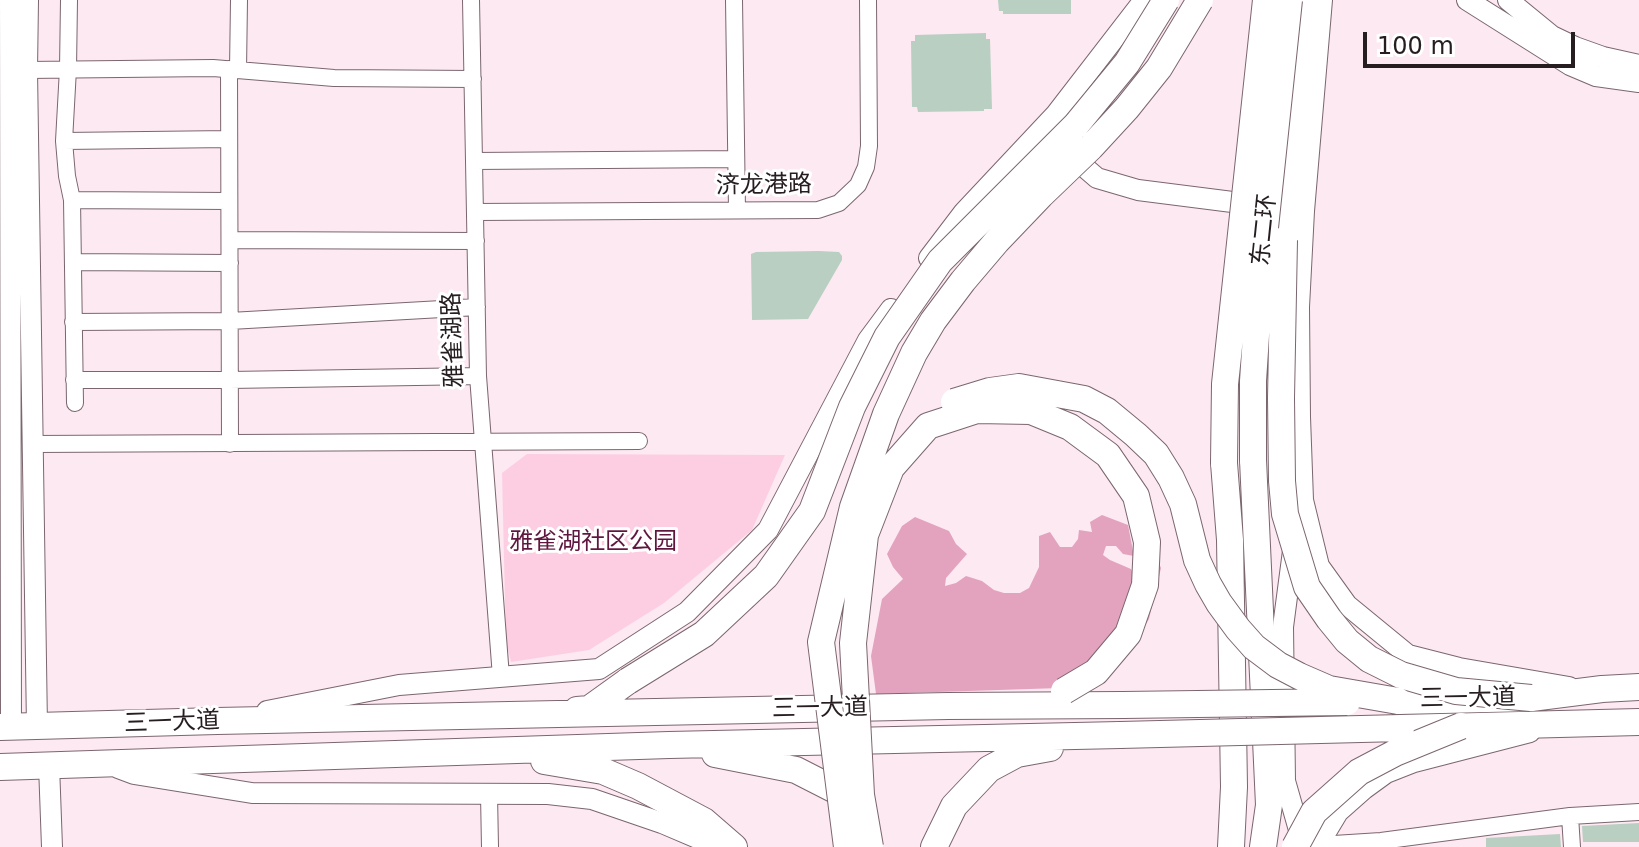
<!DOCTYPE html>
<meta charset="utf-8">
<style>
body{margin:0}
#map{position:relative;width:1639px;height:847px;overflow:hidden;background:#fde9f1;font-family:"DejaVu Sans",sans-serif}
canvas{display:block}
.scale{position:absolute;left:1363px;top:32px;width:212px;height:36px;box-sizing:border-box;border:4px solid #251d20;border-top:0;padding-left:10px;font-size:24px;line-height:28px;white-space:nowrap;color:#251d20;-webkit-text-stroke:6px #fff;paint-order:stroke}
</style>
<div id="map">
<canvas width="1639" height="847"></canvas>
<div class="scale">100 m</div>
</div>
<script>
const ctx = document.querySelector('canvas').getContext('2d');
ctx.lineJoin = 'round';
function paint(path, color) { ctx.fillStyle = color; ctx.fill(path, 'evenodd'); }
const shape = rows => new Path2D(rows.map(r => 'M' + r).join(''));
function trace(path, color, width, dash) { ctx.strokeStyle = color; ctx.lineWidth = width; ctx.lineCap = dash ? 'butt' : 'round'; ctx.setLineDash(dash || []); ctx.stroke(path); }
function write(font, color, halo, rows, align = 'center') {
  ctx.font = font + ' "DejaVu Sans","Noto Sans SC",sans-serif'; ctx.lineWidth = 6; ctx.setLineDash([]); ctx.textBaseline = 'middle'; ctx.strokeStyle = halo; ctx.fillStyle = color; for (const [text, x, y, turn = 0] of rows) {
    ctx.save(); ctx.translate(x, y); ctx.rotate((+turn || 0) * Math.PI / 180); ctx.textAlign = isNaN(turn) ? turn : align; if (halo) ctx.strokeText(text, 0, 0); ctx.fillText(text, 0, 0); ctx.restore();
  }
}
paint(shape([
 [527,454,785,455,752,530,664,603,589,650,511,662,506,642,502,473]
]), '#fdcee2');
paint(shape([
 [1102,515,1128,525,1134,556,1123,554,1116,546,1106,546,1103,555,1110,560,1131,569,1133,573,1155,554,1161,568,1149,619,1125,659,1091,687,876,694,871,656,882,599,903,579,893,567,887,554,902,526,915,517,949,531,956,544,967,554,946,578,945,586,956,583,966,576,982,581,994,590,1004,593,1020,593,1029,588,1039,567,1039,536,1050,532,1060,547,1072,547,1078,539,1079,530,1092,532,1090,522]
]), '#e3a3bf');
paint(shape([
 [998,0,1071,0,1071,14,1003,14,1003,11,999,11],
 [986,33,986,39,990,39,992,109,984,109,984,111,918,112,917,107,912,107,911,41,915,41,915,35],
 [819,251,839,252,842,256,842,260,808,319,752,320,751,254,756,252],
 [1639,823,1639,842,1583,842,1582,826],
 [1560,834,1561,847,1486,847,1486,838]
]), '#b9cfc2');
const minor = shape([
 [69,0,68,69,64,141,67,176,72,200,75,403],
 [471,0,478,376,501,677],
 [734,0,737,210],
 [229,69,230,444],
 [27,70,213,68,334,78,473,79],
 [238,70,239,0],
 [64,141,229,139],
 [474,161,736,159],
 [72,200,229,201],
 [475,212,818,210,839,203,858,185,866,167,869,146,868,0],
 [230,240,476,241],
 [73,262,230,263],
 [73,322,230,321,477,307],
 [74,380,230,380,478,376],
 [33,444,639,441],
 [489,794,490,847],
 [1570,816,1572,847],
 [1318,845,1381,841,1570,816,1639,812]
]);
const tertiary = shape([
 [10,0,11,727],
 [28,0,27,70,37,727],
 [1322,0,1304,211,1299,307,1300,417,1303,500,1319,566,1347,605,1408,655,1459,668,1569,687],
 [1467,0,1570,65,1596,76,1639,82],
 [1508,0,1552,36,1575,47,1603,57,1639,65],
 [1068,153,1097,178,1138,190,1256,205],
 [929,258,964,212,1056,114,1144,0],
 [1293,551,1283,627,1285,781,1303,844],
 [267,711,399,685,599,669,687,612,768,530,868,340,891,309],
 [49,765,52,847],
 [118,768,134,774,252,793,548,794,592,799,662,823,702,840,711,847],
 [1317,847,1338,812,1364,789,1386,773,1414,762,1530,732]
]);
const trunk = shape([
 [1284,240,1284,208,1306,0],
 [1253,460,1269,805,1263,847],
 [1224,463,1230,540,1234,787,1231,847],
 [1398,701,1531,698,1602,689,1639,687],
 [577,710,589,709,628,681],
 [0,727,217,721,948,706,1123,705],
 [1401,728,1639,722],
 [715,754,796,770,845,795,850,805],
 [544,761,603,771,638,786,704,821,734,847],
 [0,767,669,745,1120,735],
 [934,847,954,806,989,769,1017,754,1050,748]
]);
trace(minor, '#7b666f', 18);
trace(tertiary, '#7b666f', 22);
trace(trunk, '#7b666f', 28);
trace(minor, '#fff', 16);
trace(tertiary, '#fff', 20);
trace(trunk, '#fff', 26);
const trunkBridge = shape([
 [1284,240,1281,398,1282,481,1285,514,1307,587,1329,619,1347,641,1369,659,1401,675,1456,691,1531,698],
 [954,402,990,391,1019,387,1084,399,1107,411,1136,435,1156,454,1171,478,1183,504,1197,560,1208,584,1219,603,1238,629,1254,647,1278,665,1299,676,1329,689,1398,701],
 [1253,460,1253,381,1260,275,1289,0],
 [1224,463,1225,384,1266,0],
 [628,681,704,634,766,576,812,511,852,407,887,337,940,261,1076,125,1127,63,1166,0],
 [1123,705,1347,702],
 [1120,735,1401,728],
 [847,847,821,642,853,507,886,414,914,353,933,321,963,281,997,241,1041,195,1091,147,1127,108,1159,68,1200,0],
 [870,847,861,795,853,643,865,535,891,468,928,426,977,410,1031,411,1070,427,1108,455,1136,496,1147,542,1145,585,1128,634,1096,672,1064,691],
 [1295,847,1314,812,1359,772,1395,753,1461,726]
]);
trace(trunkBridge, '#7b666f', 28, []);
trace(trunkBridge, '#fff', 26);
write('24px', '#251d20', '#fff', [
 ["济龙港路",764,186,-1],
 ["东二环",1265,230,-84],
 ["雅雀湖路",454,340,-92],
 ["三一大道",1468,699,-1],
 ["三一大道",820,709,-1],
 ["三一大道",172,723,-2]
]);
write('24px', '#60173f', '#fff', [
 ["雅雀湖社区公园",593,543]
]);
</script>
